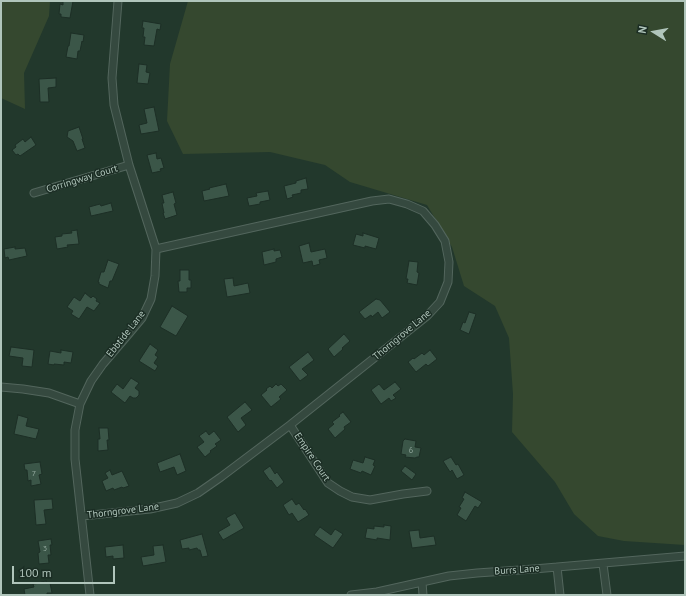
<!DOCTYPE html>
<style>
body{margin:0}
#map{position:relative;width:686px;height:596px;overflow:hidden;background:#22382c;font-family:"PT Sans",sans-serif}
canvas{display:block}
.frame{position:absolute;inset:0;border:2px solid #b0c5bb;pointer-events:none}
.north{position:absolute;left:634px;top:12px;width:40px;height:40px;-webkit-text-stroke:3px #1b2d24;paint-order:stroke;rotate:281deg;font-size:11px;font-weight:700;line-height:16px;text-align:center;color:#b0c5bb}
.north::after{content:'';display:block;margin:auto;width:14px;height:18px;background:#b0c5bb;clip-path:polygon(50% 0,100% 100%,50% 72%,0 100%)}
.scale{position:absolute;left:12px;top:566px;width:103px;height:18px;box-sizing:border-box;border:2px solid #b0c5bb;border-top:0;padding-left:5px;font-size:12px;line-height:14px;white-space:nowrap;color:#b0c5bb;-webkit-text-stroke:3px #1b2d24;paint-order:stroke}
</style>
<div id="map">
<canvas width="686" height="596"></canvas>
<div class="frame"></div>
<div class="north">N</div>
<div class="scale">100 m</div>
</div>
<script>
const ctx = document.querySelector('canvas').getContext('2d');
ctx.lineJoin = 'round';
function paint(path, color) { ctx.fillStyle = color; ctx.fill(path, 'evenodd'); }
const shape = rows => new Path2D(rows.map(r => 'M' + r).join(''));
function trace(path, color, width, dash) { ctx.strokeStyle = color; ctx.lineWidth = width; ctx.lineCap = dash ? 'butt' : 'round'; ctx.setLineDash(dash || []); ctx.stroke(path); }
function write(font, color, halo, rows, align = 'center') {
  ctx.font = font + ' "PT Sans",sans-serif'; ctx.lineWidth = 3; ctx.setLineDash([]); ctx.textBaseline = 'middle'; ctx.strokeStyle = halo; ctx.fillStyle = color; for (const [text, x, y, turn = 0] of rows) {
    ctx.save(); ctx.translate(x, y); ctx.rotate((+turn || 0) * Math.PI / 180); ctx.textAlign = isNaN(turn) ? turn : align; if (halo) ctx.strokeText(text, 0, 0); ctx.fillText(text, 0, 0); ctx.restore();
  }
}
paint(shape([
 [1,1,50,1,49,16,24,73,25,109,1,98],
 [188,1,685,1,685,545,624,541,598,536,574,514,555,482,512,432,513,394,509,338,495,306,464,286,452,247,427,205,350,182,325,165,270,152,183,154,167,121,170,64]
]), '#35482f');
const building = shape([
 [63,1,73,1,70,18,61,17,61,14,59,14,60,4,63,5,63,1],
 [143,21,161,24,160,30,157,29,154,46,144,45,145,37,143,37,144,28,142,28,143,21],
 [71,33,84,35,83,42,82,41,80,51,78,51,77,59,66,57,68,46,69,46,71,33],
 [139,64,147,65,146,72,150,73,148,84,137,83,139,64],
 [56,78,56,87,48,88,49,102,40,102,39,79,56,78],
 [154,107,159,131,141,134,139,125,147,123,144,109,154,107],
 [79,127,83,139,82,139,85,148,77,151,73,141,67,137,68,131,79,127],
 [31,137,36,145,20,156,18,154,16,155,12,150,16,147,15,145,23,139,25,142,31,137],
 [156,153,157,159,161,158,164,168,160,169,161,171,152,173,147,155,156,153],
 [306,178,308,189,301,190,301,193,292,195,293,197,287,199,284,186,296,183,296,181,306,178],
 [226,184,229,196,204,201,202,191,210,189,209,188,226,184],
 [268,191,270,200,260,202,260,204,249,206,247,198,257,196,256,193,268,191],
 [173,192,176,203,174,204,177,215,165,219,163,213,164,213,162,203,164,203,162,195,173,192],
 [111,203,113,211,91,216,89,207,100,204,101,206,111,203],
 [77,230,79,244,67,245,68,247,57,249,55,237,62,236,62,234,72,233,71,231,77,230],
 [363,233,379,238,376,249,365,246,365,248,353,245,356,234,363,236,363,233],
 [309,243,311,252,325,249,327,258,319,260,320,264,313,266,312,261,303,263,299,246,309,243],
 [15,247,15,249,25,248,27,256,9,260,8,257,5,258,4,249,15,247],
 [274,249,274,251,280,250,282,257,276,259,276,262,264,265,262,252,274,249],
 [108,260,119,264,112,281,110,281,108,288,99,284,99,282,98,282,101,272,104,272,108,260],
 [409,261,418,262,417,272,419,273,417,285,407,283,408,279,406,279,409,261],
 [180,270,189,270,189,280,191,280,191,288,187,288,187,292,179,292,178,281,180,281,180,270],
 [233,278,234,286,248,283,250,293,227,297,224,279,233,278],
 [85,293,91,298,93,296,97,299,96,301,100,303,94,311,87,307,79,319,71,314,73,311,67,307,74,297,80,301,85,293],
 [376,299,380,300,390,312,382,318,378,312,372,317,371,315,365,319,359,312,376,299],
 [172,306,188,316,176,336,160,327,172,306],
 [469,312,476,314,469,334,460,330,463,322,465,323,469,312],
 [344,334,350,341,342,348,343,349,334,357,328,349,344,334],
 [150,344,158,350,155,355,158,357,154,363,158,366,155,371,139,361,150,344],
 [11,347,34,350,32,367,22,366,23,358,9,356,11,347],
 [61,350,73,352,71,363,64,362,64,365,54,364,54,365,48,364,50,351,61,353,61,350],
 [430,350,437,359,428,366,426,364,416,372,408,362,413,358,414,359,422,353,424,355,430,350],
 [308,352,314,360,302,369,308,375,300,381,289,367,308,352],
 [131,378,139,383,135,388,139,391,139,395,136,398,133,398,130,396,125,403,111,392,117,384,123,389,131,378],
 [395,382,401,389,393,395,396,398,391,401,389,398,381,404,371,390,379,384,384,390,395,382],
 [276,384,278,386,281,384,287,390,279,397,281,399,271,407,261,395,267,390,266,389,270,386,272,388,276,384],
 [245,402,252,410,241,418,246,425,238,432,227,417,245,402],
 [343,412,351,422,344,427,345,429,335,438,328,429,334,424,332,422,340,416,339,415,343,412],
 [18,415,28,418,26,426,39,429,36,439,14,434,18,415],
 [99,428,108,428,109,440,107,440,108,450,98,451,98,439,100,439,99,428],
 [206,431,209,435,214,431,221,440,215,444,217,446,210,451,211,452,205,457,197,447,204,442,199,436,206,431],
 [405,439,416,441,415,447,421,448,419,457,417,457,415,458,405,457,406,455,401,454,403,441,405,439],
 [180,454,186,471,177,475,174,467,160,472,157,463,180,454],
 [365,457,375,460,373,465,375,466,371,475,362,471,361,473,350,469,353,460,363,463,365,457],
 [451,457,456,465,458,464,464,475,457,479,452,470,450,472,443,461,451,457],
 [40,462,42,474,39,475,41,484,31,486,31,480,28,481,27,470,25,470,24,464,40,462],
 [270,466,275,474,277,472,284,482,277,488,271,480,270,481,263,471,270,466],
 [405,466,416,474,412,480,401,471,405,466],
 [110,470,112,475,122,471,129,486,123,488,122,487,114,490,113,488,106,491,102,481,108,478,105,473,110,470],
 [465,492,482,502,478,508,475,506,466,521,457,515,461,508,459,507,464,499,462,498,465,492],
 [52,499,53,509,44,510,46,524,36,525,34,500,52,499],
 [292,499,296,505,299,503,304,510,305,509,309,515,298,522,292,513,289,515,283,505,292,499],
 [235,513,244,528,223,540,218,532,230,525,226,518,235,513],
 [384,525,391,526,390,540,377,538,377,540,365,538,367,528,374,529,374,526,384,527,384,525],
 [320,527,331,535,335,529,343,534,333,548,314,535,320,527],
 [419,530,420,538,434,536,436,545,412,548,409,531,419,530],
 [202,534,208,556,202,557,200,550,198,550,197,548,189,550,189,548,182,549,180,540,202,534],
 [51,539,52,545,50,545,51,555,48,555,49,563,39,564,38,553,40,552,38,541,51,539],
 [123,545,124,558,113,559,113,556,106,557,105,547,123,545],
 [163,545,166,562,143,566,141,557,154,555,153,546,163,545],
 [46,581,46,583,50,583,52,593,47,593,47,595,25,595,24,589,34,587,33,584,41,583,41,582,46,581]
]);
paint(building, '#3b5648');
trace(building, '#1d2f26', 1);
const minor = shape([
 [34,193,129,165],
 [1,387,23,389,49,393,80,404],
 [290,425,328,483,340,491,352,497,370,500,403,494,427,491],
 [82,516,150,509,177,503,198,493,221,477,290,425,427,316,440,302,448,282,449,262,445,241,435,225,423,211,407,204,389,199,372,201,156,249],
 [603,564,607,595],
 [557,567,560,595],
 [422,582,423,595],
 [90,595,75,459,75,430,80,404,91,381,103,364,127,336,142,318,151,299,155,276,156,249,129,165,114,105,112,78,118,1],
 [351,595,377,592,449,576,477,573,534,569,685,556]
]);
trace(minor, '#53665d', 9);
trace(minor, '#35493f', 7);
write('8px', '#93a99e', null, [
 ["6",411,451],
 ["7",34,474],
 ["3",45,549]
]);
write('10px', '#b0c5bb', '#1b2d24', [
 ["Corringway Court",82,179,-17],
 ["Ebbtide Lane",126,334,-52],
 ["Thorngrove Lane",402,335,-40],
 ["Empire Court",312,457,56],
 ["Thorngrove Lane",123,511,-7],
 ["Burrs Lane",517,570,-4]
]);
</script>
